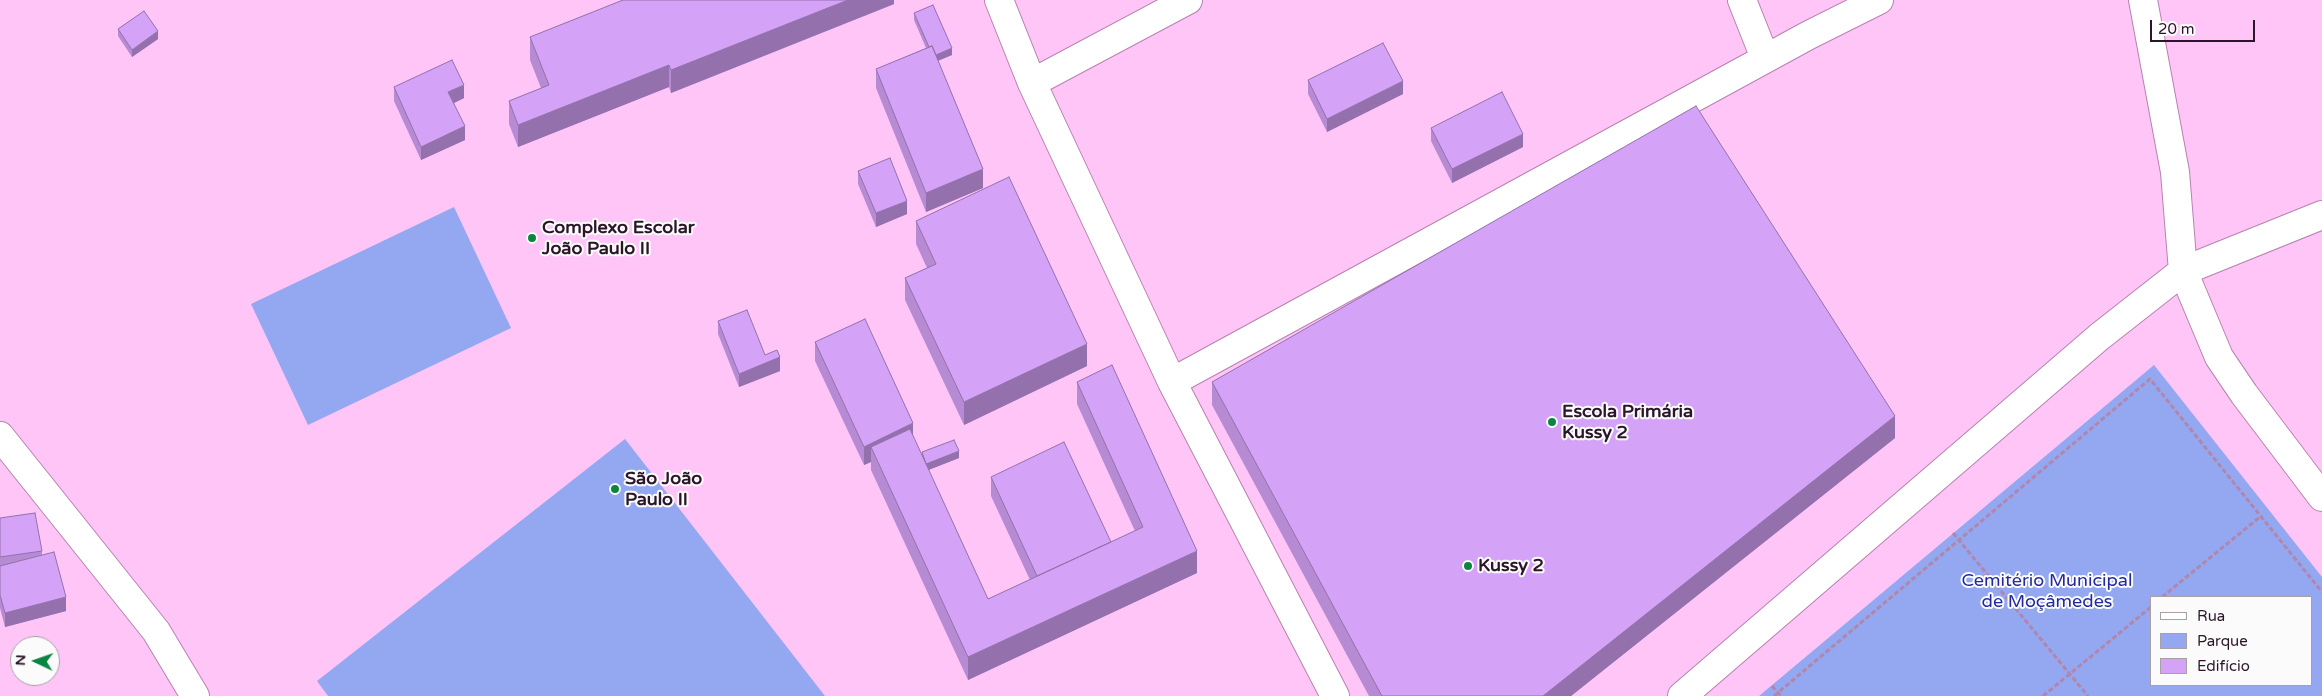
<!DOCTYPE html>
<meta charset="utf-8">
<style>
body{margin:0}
#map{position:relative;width:2322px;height:696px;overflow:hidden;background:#ffc5f7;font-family:"Varela Round",sans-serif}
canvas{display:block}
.legend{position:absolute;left:2150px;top:596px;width:162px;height:90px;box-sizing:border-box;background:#fbfbfb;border:1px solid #a89fa7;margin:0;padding:6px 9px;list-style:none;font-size:15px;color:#2b1629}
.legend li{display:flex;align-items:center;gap:10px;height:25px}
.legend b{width:25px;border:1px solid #a89fa7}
.north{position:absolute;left:10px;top:636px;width:50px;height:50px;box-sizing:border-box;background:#fbfbfb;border:1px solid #a89fa7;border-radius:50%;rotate:273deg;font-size:14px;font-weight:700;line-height:20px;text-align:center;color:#2b1629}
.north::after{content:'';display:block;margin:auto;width:18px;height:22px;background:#0a8640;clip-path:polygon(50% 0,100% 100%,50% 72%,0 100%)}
.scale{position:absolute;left:2150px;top:20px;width:105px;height:22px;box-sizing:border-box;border:2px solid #2b1629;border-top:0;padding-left:6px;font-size:15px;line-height:18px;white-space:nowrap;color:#2b1629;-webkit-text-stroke:4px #fbfbfb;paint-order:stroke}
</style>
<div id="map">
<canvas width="2322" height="696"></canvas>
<ul class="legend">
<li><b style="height:6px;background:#fff"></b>Rua</li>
<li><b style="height:14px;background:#93a8f0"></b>Parque</li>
<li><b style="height:14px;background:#d4a2f6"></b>Edifício</li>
</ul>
<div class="north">N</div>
<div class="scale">20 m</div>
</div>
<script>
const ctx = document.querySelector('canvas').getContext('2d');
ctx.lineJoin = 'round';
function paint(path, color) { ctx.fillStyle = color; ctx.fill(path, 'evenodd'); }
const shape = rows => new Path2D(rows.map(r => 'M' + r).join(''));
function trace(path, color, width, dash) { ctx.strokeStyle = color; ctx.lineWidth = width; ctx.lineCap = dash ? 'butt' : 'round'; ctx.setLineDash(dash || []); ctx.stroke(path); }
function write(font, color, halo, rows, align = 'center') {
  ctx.font = font + ' "Varela Round",sans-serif'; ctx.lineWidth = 4; ctx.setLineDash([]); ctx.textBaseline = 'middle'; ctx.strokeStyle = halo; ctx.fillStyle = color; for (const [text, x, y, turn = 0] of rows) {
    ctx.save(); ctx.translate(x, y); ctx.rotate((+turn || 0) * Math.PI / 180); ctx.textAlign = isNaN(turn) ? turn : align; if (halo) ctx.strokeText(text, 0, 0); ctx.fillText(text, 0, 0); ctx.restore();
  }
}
paint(shape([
 [454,207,511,328,308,425,251,304],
 [2154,365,2322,577,2322,696,1759,696],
 [2311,597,2311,685,2151,685,2151,597],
 [625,439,825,696,328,696,317,681]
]), '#93a8f0');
const minor = shape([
 [999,0,1032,83,1172,382,1335,696],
 [1742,0,1765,58],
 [2143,0,2175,172,2183,271,2219,357,2244,394,2322,497],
 [1032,83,1188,0],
 [1172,382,1809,35,1879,0],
 [0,436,156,631,195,696],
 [1682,696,2099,337,2183,271,2322,215]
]);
trace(minor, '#b782b1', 30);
trace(shape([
 [1953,533,2088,696],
 [2162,597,2261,516],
 [1772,686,1781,696],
 [1774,696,2150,379,2322,592],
 [2043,696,2151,607]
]), '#b285ac', 3, [5, 2.5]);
trace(minor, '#fff', 28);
paint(shape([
 [894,0,894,4,671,93,669,87,518,147,509,124,509,101,541,88,530,60,530,37],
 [914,13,952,55,938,61,983,188,926,212,876,88,876,69,926,48,914,20],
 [118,29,158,39,132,57,118,36],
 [1308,80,1403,94,1327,132,1308,94],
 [394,87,464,98,454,103,465,140,421,160,394,101],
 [1431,128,1523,147,1452,183,1431,141],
 [858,171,907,214,876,227,858,184],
 [916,221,1087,366,964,425,905,300,905,278,927,268,916,244],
 [718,321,765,355,780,371,739,387,718,334],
 [815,342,913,437,922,456,922,452,959,458,928,470,988,599,1030,580,991,496,991,477,1111,542,1135,531,1077,404,1077,382,1197,573,968,680,871,470,871,462,864,465,815,361],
 [1212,382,1895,438,1571,696,1369,696,1212,405],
 [0,518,42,551,42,555,66,611,5,627,0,608]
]), '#b68bd4');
paint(shape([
 [848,0,894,0,894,4,671,93,671,70],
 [158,31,158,39,132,57,132,50],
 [952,48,952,55,932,63,932,56],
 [669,65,669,87,518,147,518,125],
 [1403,81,1403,94,1327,132,1327,119],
 [464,85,464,98,448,106,448,92],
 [465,126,465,140,421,160,421,147],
 [1523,134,1523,147,1452,183,1452,169],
 [983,169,983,188,926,212,926,193],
 [907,201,907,214,876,227,876,213],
 [1087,344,1087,366,964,425,964,402],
 [780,357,780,371,739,387,739,374],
 [1895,416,1895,438,1571,696,1543,696],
 [913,423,913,441,871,447,871,462,864,465,864,447],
 [959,451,959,458,926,471,926,464],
 [1197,551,1197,573,968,680,968,657],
 [66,597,66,611,5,627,5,613]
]), '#9471ac');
const building = shape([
 [623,0,848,0,671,70,669,65,518,125,509,101,549,85,530,37,623,0],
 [933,5,952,48,936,55,932,46,929,47,914,13,933,5],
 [144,11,158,31,132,50,118,29,144,11],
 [1383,43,1403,81,1327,119,1308,80,1383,43],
 [932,46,983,169,926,193,876,69,932,46],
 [452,60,464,85,448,92,465,126,421,147,394,87,452,60],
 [1502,92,1523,134,1452,169,1431,128,1502,92],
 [1696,106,1895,416,1543,696,1382,696,1212,382,1696,106],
 [890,158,907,201,876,213,858,171,890,158],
 [1009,177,1087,344,964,402,905,278,936,264,916,221,1009,177],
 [747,310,765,355,777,350,780,357,739,374,718,321,747,310],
 [865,319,913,423,864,447,815,342,865,319],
 [1112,365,1197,551,968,657,871,447,910,429,988,599,1143,527,1077,382,1112,365],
 [954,440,959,451,926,464,922,452,954,440],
 [1064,442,1111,542,1037,576,991,477,1064,442],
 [35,513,42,551,0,557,0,518,35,513],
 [54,552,66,597,5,613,0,595,0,566,54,552]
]);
paint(building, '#d4a2f6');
trace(building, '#9471ac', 1);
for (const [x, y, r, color] of [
 [532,238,5,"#0a8640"],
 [1552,422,5,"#0a8640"],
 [615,489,5,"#0a8640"],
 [1468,566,5,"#0a8640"]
]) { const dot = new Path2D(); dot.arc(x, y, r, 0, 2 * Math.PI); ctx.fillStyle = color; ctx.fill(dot); trace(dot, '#fbfbfb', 2); }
write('bold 18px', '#2b1629', '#fbfbfb', [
 ["Complexo Escolar",542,228],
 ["João Paulo II",542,249],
 ["Escola Primária",1562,412],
 ["Kussy 2",1562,433],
 ["São João",625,479],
 ["Paulo II",625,500],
 ["Kussy 2",1478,566]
], 'left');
write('18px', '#2329a2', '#fbfbfb', [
 ["Cemitério Municipal",2047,581],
 ["de Moçâmedes",2047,602]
]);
</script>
